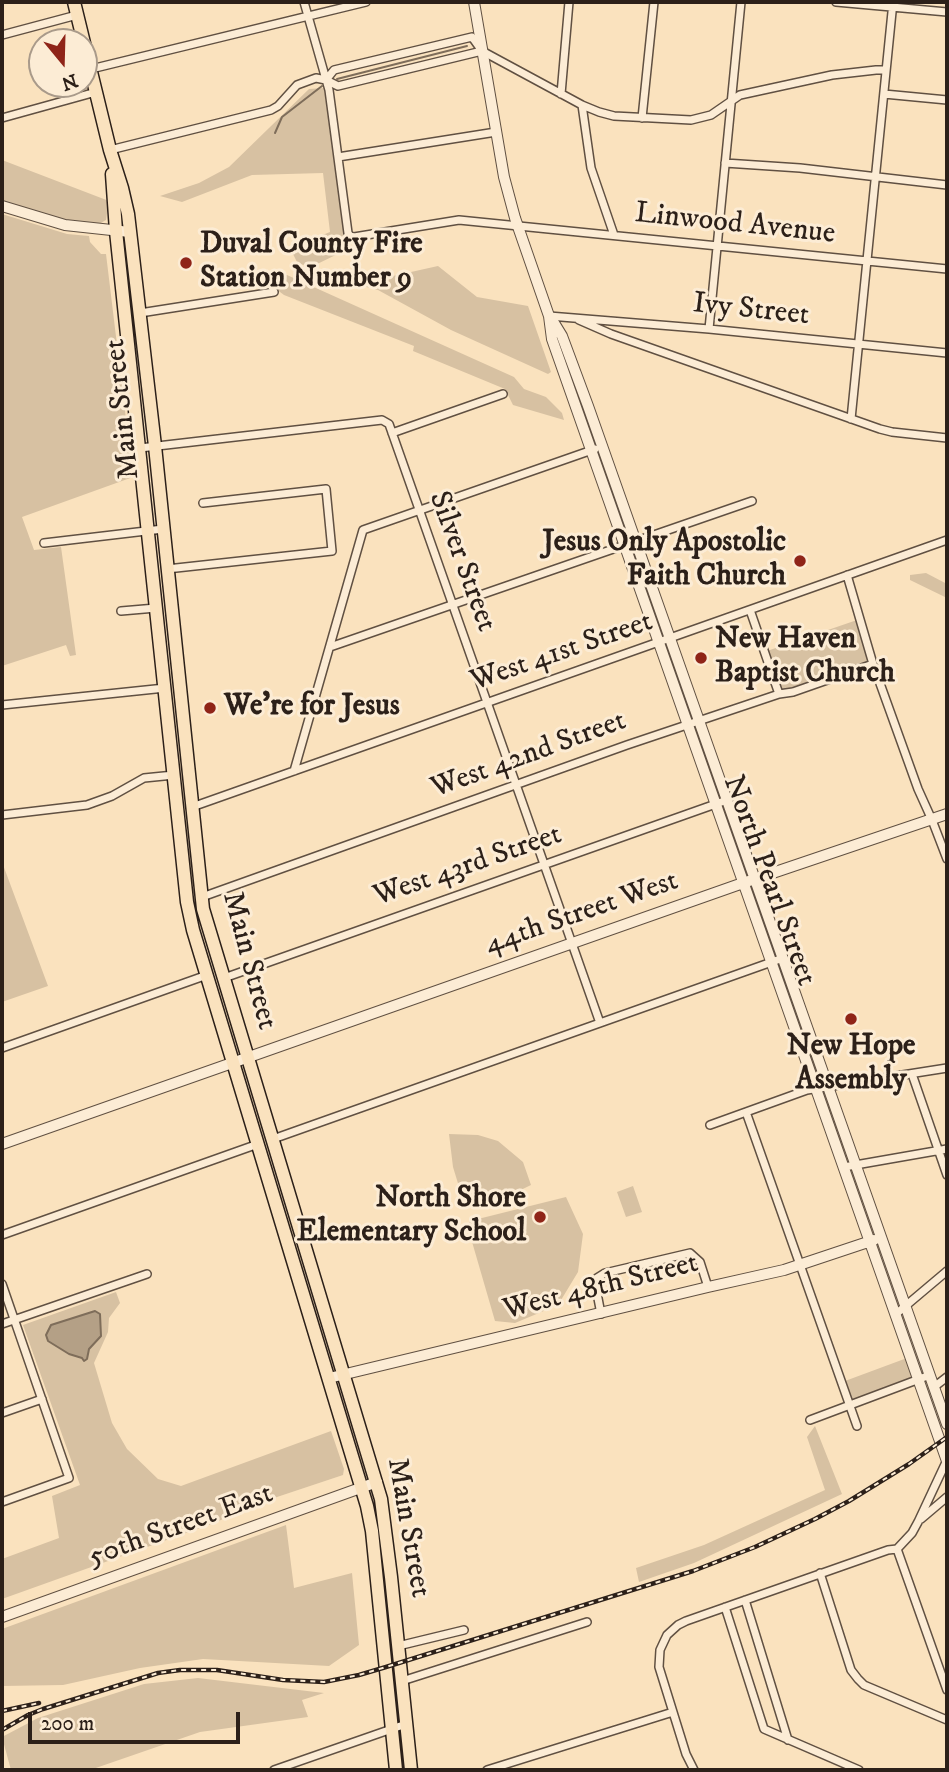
<!DOCTYPE html>
<style>
body{margin:0}
#map{position:relative;width:949px;height:1772px;overflow:hidden;background:#fae2be;font-family:"IM FELL DW Pica",serif}
canvas{display:block}
.frame{position:absolute;inset:0;border:4px solid #2c2019;pointer-events:none}
.north{position:absolute;left:28px;top:28px;width:70px;height:70px;box-sizing:border-box;background:#fcecd5;border:2px solid #a99a8a;border-radius:50%;rotate:161deg;font-size:19px;font-weight:700;line-height:28px;text-align:center;color:#2c2019}
.north::after{content:'';display:block;margin:auto;width:24px;height:32px;background:#8f2418;clip-path:polygon(50% 0,100% 100%,50% 72%,0 100%)}
.scale{position:absolute;left:28px;top:1712px;width:212px;height:32px;box-sizing:border-box;border:4px solid #2c2019;border-top:0;padding-left:9px;font-size:21px;line-height:24px;white-space:nowrap;color:#2c2019;-webkit-text-stroke:5px #fcecd5;paint-order:stroke}
</style>
<div id="map">
<canvas width="949" height="1772"></canvas>
<div class="frame"></div>
<div class="north">N</div>
<div class="scale">200 m</div>
</div>
<script>
const ctx = document.querySelector('canvas').getContext('2d');
ctx.lineJoin = 'round';
function paint(path, color) { ctx.fillStyle = color; ctx.fill(path, 'evenodd'); }
const shape = rows => new Path2D(rows.map(r => 'M' + r).join(''));
function trace(path, color, width, dash) { ctx.strokeStyle = color; ctx.lineWidth = width; ctx.lineCap = dash ? 'butt' : 'round'; ctx.setLineDash(dash || []); ctx.stroke(path); }
function write(font, color, halo, rows, align = 'center') {
  ctx.font = font + ' "IM FELL DW Pica",serif'; ctx.lineWidth = 6; ctx.setLineDash([]); ctx.textBaseline = 'middle'; ctx.strokeStyle = halo; ctx.fillStyle = color; for (const [text, x, y, turn = 0] of rows) {
    ctx.save(); ctx.translate(x, y); ctx.rotate((+turn || 0) * Math.PI / 180); ctx.textAlign = isNaN(turn) ? turn : align; if (halo) ctx.strokeText(text, 0, 0); ctx.fillText(text, 0, 0); ctx.restore();
  }
}
paint(shape([
 [324,88,346,250,313,266,298,264,290,248,330,232,323,173,252,175,182,202,160,196,199,183,229,167,309,89],
 [2,160,109,201,106,220,99,224,78,224,2,201],
 [2,214,67,234,89,236,90,242,101,254,106,254,133,477,22,517,34,550,61,547,76,655,70,656,66,645,2,666],
 [438,266,477,297,528,306,551,372,548,374,451,330,378,290,336,279,342,273,393,276],
 [278,271,514,377,524,389,546,397,562,413,564,420,513,405,505,389,413,351,414,346,284,295,268,283],
 [926,573,947,584,947,598,910,580,910,575],
 [857,620,870,661,783,691,767,651],
 [2,862,48,986,2,1002],
 [449,1134,478,1135,498,1141,523,1162,531,1185,500,1200,468,1206,464,1203,453,1167],
 [633,1186,642,1212,626,1217,617,1192],
 [566,1197,583,1234,578,1272,558,1305,515,1323,495,1321,468,1228,470,1221],
 [116,1292,120,1303,109,1318,108,1332,94,1363,112,1423,127,1449,158,1479,181,1486,331,1431,344,1469,343,1475,244,1508,217,1522,2,1599,2,1559,59,1538,52,1496,80,1485,23,1325],
 [907,1358,914,1378,852,1401,845,1381],
 [815,1426,842,1494,694,1563,639,1582,636,1568,704,1545,825,1490,807,1437],
 [286,1525,294,1588,352,1573,359,1645,329,1666,203,1659,140,1668,63,1685,2,1686,2,1629],
 [198,1678,324,1693,302,1700,308,1717,200,1732,90,1770,11,1770,2,1737,38,1718,144,1684]
]), '#d7c1a2');
const water = shape([
 [95,1311,100,1314,101,1336,89,1349,87,1359,84,1361,82,1358,69,1354,48,1341,46,1335,51,1325,95,1311]
]);
paint(water, '#b4a086');
trace(water, '#7e6d5a', 2);
trace(shape([
 [337,79,467,46],
 [275,133,282,117,322,86]
]), '#7e6d5a', 2);
const minor = shape([
 [304,2,329,90,348,233,350,236,354,237,459,220,947,269],
 [836,2,947,12],
 [2,35,77,15],
 [91,69,366,2],
 [326,80,334,70,472,37,482,51,582,105,599,112,614,116,691,120,711,115,740,95,832,75,876,70,886,70],
 [561,94,569,2],
 [884,94,947,100],
 [582,105,591,168,614,235],
 [2,118,96,92],
 [642,118,654,2],
 [110,150,271,110,278,106,297,85,316,78,326,80,338,86,482,51],
 [338,157,496,132],
 [725,163,800,168,947,185],
 [140,313,274,292],
 [549,316,709,329,947,353],
 [579,320,611,334,880,429,892,432,947,438],
 [709,329,741,2],
 [851,419,893,2],
 [392,433,503,394],
 [140,448,382,420,389,424,600,1023],
 [44,543,163,529],
 [167,569,332,551,326,489,203,503],
 [847,575,873,664,918,789,932,820,947,859],
 [750,610,779,694],
 [121,611,156,608],
 [330,647,752,501],
 [2,705,165,688],
 [294,771,363,530,595,449],
 [192,807,947,540],
 [2,815,87,805,112,796,144,778,174,775],
 [202,897,627,745,779,694,793,692,873,664],
 [224,978,727,800],
 [2,1048,207,975],
 [912,1074,947,1175],
 [746,1112,857,1426],
 [710,1125,807,1090,947,1068],
 [273,1139,783,958],
 [844,1167,947,1149],
 [2,1235,258,1144],
 [2,1284,69,1478,2,1502],
 [601,1314,596,1288,597,1278,605,1273,690,1253,700,1262,708,1287],
 [896,1314,947,1271],
 [2,1324,147,1274],
 [934,1387,947,1377],
 [2,1413,42,1399],
 [810,1420,930,1375],
 [921,1519,947,1497],
 [897,1549,947,1690],
 [820,1573,851,1670,858,1679,864,1685,947,1720],
 [745,1600,788,1740],
 [725,1607,764,1729,859,1770],
 [398,1646,464,1630],
 [402,1681,587,1622],
 [274,1770,406,1724],
 [487,1770,673,1712],
 [694,1770,686,1754,659,1667,660,1650,667,1635,678,1625,686,1621,888,1550,897,1549,912,1533,918,1522,947,1460]
]);
const tertiary = shape([
 [474,2,504,177,515,218,549,316,552,339,947,1461],
 [2,206,65,225,130,232],
 [551,318,562,336,588,406,947,1424],
 [2,1144,743,883,947,814],
 [329,1378,708,1287,784,1270,874,1240],
 [2,1617,377,1482]
]);
const primary = shape([
 [74,2,110,150,122,188,128,214,155,446,203,909,381,1499,391,1577,411,1770],
 [112,174,116,231,187,902,193,930,367,1506,372,1531,396,1770]
]);
trace(minor, '#605042', 10);
trace(tertiary, '#605042', 12);
trace(primary, '#2c2019', 15);
trace(minor, '#fcecd5', 7);
trace(tertiary, '#fcecd5', 10);
trace(primary, '#fae2be', 12);
const rail = shape([
 [2,1711,39,1703],
 [2,1730,28,1715,43,1709,158,1673,180,1670,217,1670,283,1680,324,1682,359,1675,386,1667,693,1571,755,1547,815,1519,849,1501,909,1464,947,1437]
]);
trace(rail, '#2c2019', 4.5);
trace(rail, '#fcecd5', 2, [5]);
for (const [x, y, r, color] of [
 [186,263,7,"#8f2418"],
 [800,561,7,"#8f2418"],
 [701,658,7,"#8f2418"],
 [210,708,7,"#8f2418"],
 [851,1019,7,"#8f2418"],
 [540,1217,7,"#8f2418"]
]) { const dot = new Path2D(); dot.arc(x, y, r, 0, 2 * Math.PI); ctx.fillStyle = color; ctx.fill(dot); trace(dot, '#fcecd5', 2.5); }
write('30px', '#2c2019', '#fcecd5', [
 ["Linwood Avenue",735,225,6],
 ["Ivy Street",751,311,6],
 ["Main Street",124,409,-96],
 ["Silver Street",461,562,70],
 ["West 41st Street",562,653,-19],
 ["West 42nd Street",529,756,-20],
 ["West 43rd Street",468,867,-19],
 ["North Pearl Street",768,881,70],
 ["44th Street West",582,914,-19],
 ["Main Street",248,961,75],
 ["West 48th Street",601,1288,-14],
 ["50th Street East",181,1527,-20],
 ["Main Street",407,1528,80]
]);
write('bold 30px', '#2c2019', '#fcecd5', [
 ["Duval County Fire",200,246],
 ["Station Number 9",200,280],
 ["Jesus Only Apostolic",786,544,"right"],
 ["Faith Church",786,578,"right"],
 ["New Haven",715,641],
 ["Baptist Church",715,675],
 ["We're for Jesus",224,708],
 ["New Hope",851,1048,"center"],
 ["Assembly",851,1082,"center"],
 ["North Shore",526,1200,"right"],
 ["Elementary School",526,1234,"right"]
], 'left');
</script>
